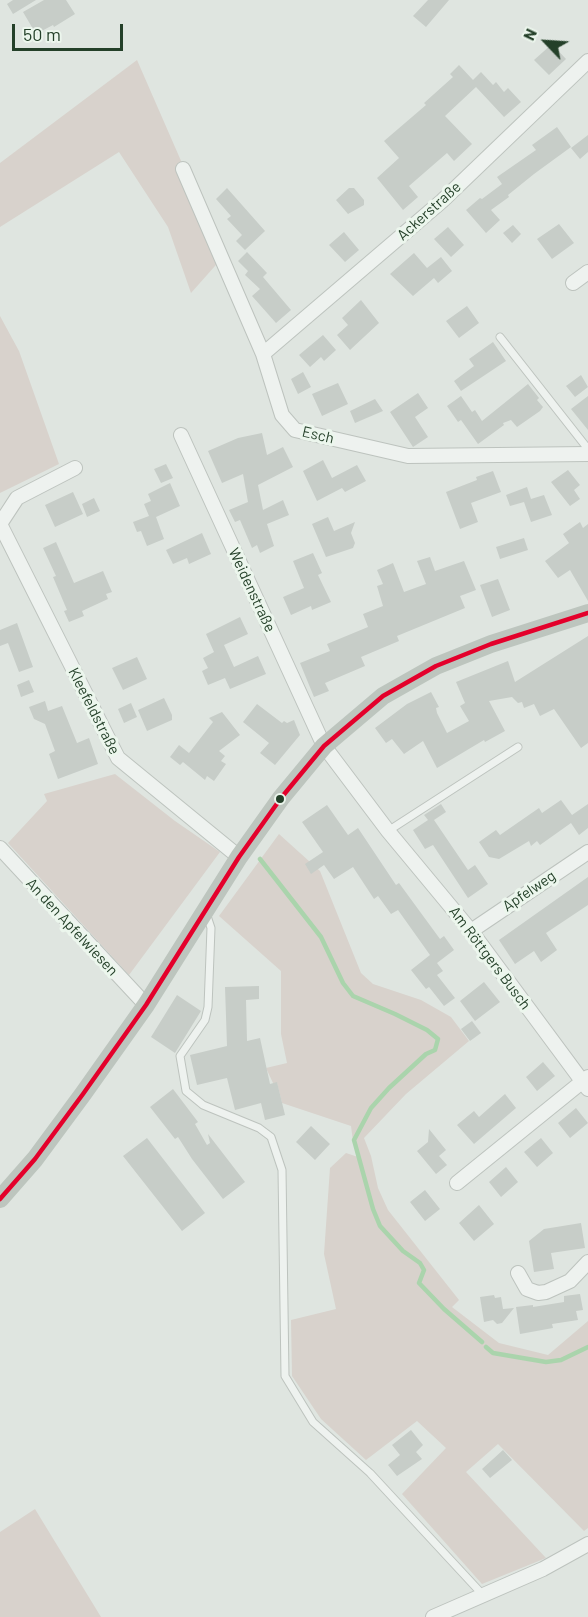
<!DOCTYPE html>
<meta charset="utf-8">
<style>
body{margin:0}
#map{position:relative;width:588px;height:1617px;overflow:hidden;background:#dfe5e0;font-family:Barlow,sans-serif}
canvas{display:block}
.north{position:absolute;left:516px;top:12px;width:60px;height:60px;-webkit-text-stroke:4px #ecf6ed;paint-order:stroke;rotate:295deg;font-size:16px;font-weight:700;line-height:24px;text-align:center;color:#244029}
.north::after{content:'';display:block;margin:auto;width:21px;height:27px;background:#244029;clip-path:polygon(50% 0,100% 100%,50% 72%,0 100%)}
.scale{position:absolute;left:12px;top:24px;width:111px;height:27px;box-sizing:border-box;border:3px solid #244029;border-top:0;padding-left:8px;font-size:18px;line-height:21px;white-space:nowrap;color:#244029;-webkit-text-stroke:4px #ecf6ed;paint-order:stroke}
</style>
<div id="map">
<canvas width="588" height="1617"></canvas>
<div class="north">N</div>
<div class="scale">50 m</div>
</div>
<script>
const ctx = document.querySelector('canvas').getContext('2d');
ctx.lineJoin = 'round';
function paint(path, color) { ctx.fillStyle = color; ctx.fill(path, 'evenodd'); }
const shape = rows => new Path2D(rows.map(r => 'M' + r).join(''));
function trace(path, color, width, dash) { ctx.strokeStyle = color; ctx.lineWidth = width; ctx.lineCap = dash ? 'butt' : 'round'; ctx.setLineDash(dash || []); ctx.stroke(path); }
function write(font, color, halo, rows, align = 'center') {
  ctx.font = font + ' Barlow,sans-serif'; ctx.lineWidth = 6; ctx.setLineDash([]); ctx.textBaseline = 'middle'; ctx.strokeStyle = halo; ctx.fillStyle = color; for (const [text, x, y, turn = 0] of rows) {
    ctx.save(); ctx.translate(x, y); ctx.rotate((+turn || 0) * Math.PI / 180); ctx.textAlign = isNaN(turn) ? turn : align; if (halo) ctx.strokeText(text, 0, 0); ctx.fillText(text, 0, 0); ctx.restore();
  }
}
paint(shape([
 [137,60,223,257,191,293,168,227,119,152,0,227,0,163],
 [0,316,19,351,59,464,0,493],
 [115,774,175,821,220,852,129,975,8,843,47,801,44,794],
 [279,834,320,871,361,973,373,984,421,1000,451,1017,469,1041,406,1094,364,1138,371,1156,378,1188,388,1210,459,1300,452,1307,499,1343,548,1355,588,1321,588,1528,584,1531,498,1444,466,1472,546,1558,482,1584,402,1494,446,1448,417,1421,366,1460,321,1419,292,1376,291,1320,336,1309,324,1254,330,1168,346,1153,358,1157,353,1141,351,1126,282,1103,277,1083,273,1083,266,1068,287,1063,281,1034,281,971,219,916],
 [35,1509,101,1617,0,1617,0,1532]
]), '#d8d2cc');
trace(shape([
 [260,859,321,937,343,983,353,996,395,1014,427,1030,438,1039,435,1050,426,1054,389,1088,371,1108,354,1140,373,1209,380,1226,403,1251,420,1263,424,1270,419,1283,444,1309,482,1342],
 [486,1347,493,1353,546,1362,561,1360,588,1347]
]), '#aad4ac', 4.5);
paint(shape([
 [13,0,36,0,13,14,7,4],
 [44,0,66,0,75,14,54,27,53,25,36,34,23,12],
 [428,0,449,0,426,27,413,16],
 [552,44,566,59,549,75,534,60],
 [459,65,473,80,481,72,493,85,496,82,504,92,508,88,521,102,504,117,476,87,445,116,472,144,454,161,447,153,409,186,418,197,403,210,377,178,399,158,384,141,426,105,424,103,453,77,450,74],
 [557,127,571,147,534,174,508,195,509,197,491,210,500,220,486,233,466,210,480,198,482,199,502,184,497,177,536,150,532,145],
 [588,135,588,152,580,159,571,148],
 [227,188,265,231,245,250,236,241,242,235,227,219,231,216,216,199],
 [349,188,354,188,364,200,364,205,348,214,336,200],
 [559,224,574,243,552,259,537,239],
 [513,225,521,234,512,243,503,233],
 [448,227,464,245,451,257,434,239],
 [344,232,359,250,345,262,329,245],
 [247,252,267,273,263,277,291,310,276,323,252,296,260,289,245,275,248,271,238,261],
 [414,253,427,268,441,257,452,271,438,283,434,278,413,296,390,274],
 [361,300,379,323,350,350,337,335,348,325,342,318],
 [467,306,479,323,459,338,446,321],
 [323,335,336,350,324,361,321,357,310,367,299,355],
 [493,342,506,361,461,391,454,381,474,366,469,359],
 [303,372,311,387,298,394,291,379],
 [581,375,588,387,575,397,566,386],
 [338,383,348,404,322,416,312,394],
 [528,384,539,398,537,400,543,407,540,411,517,427,511,420,503,423,504,425,478,444,461,420,458,422,447,406,461,396,472,412,475,410,482,421],
 [418,393,428,408,415,417,428,437,413,447,390,412],
 [588,396,588,430,571,409],
 [375,399,383,411,355,423,350,411],
 [262,433,267,455,283,447,293,467,258,485,263,510,283,500,289,515,267,524,274,546,260,553,257,545,252,548,240,520,235,522,229,510,248,502,243,474,222,483,208,451,238,438],
 [323,460,332,478,357,465,366,481,345,492,342,488,317,501,303,471],
 [166,464,173,478,161,483,154,469],
 [568,470,580,485,574,490,580,499,570,506,551,482],
 [493,471,501,492,471,503,478,522,460,529,446,492,477,480,476,477],
 [170,483,180,506,156,517,164,539,147,546,141,531,137,532,133,522,149,516,144,504,151,501,148,494],
 [527,487,531,499,544,495,552,515,531,522,524,502,510,506,506,495],
 [73,492,83,514,55,527,45,505],
 [94,498,100,511,87,517,82,504],
 [328,517,334,531,355,522,351,533,355,543,353,548,326,557,312,524],
 [580,522,583,528,588,524,588,601,570,570,558,578,545,561,569,543,563,534],
 [202,533,211,554,189,564,187,558,173,564,166,550],
 [524,538,528,550,500,559,496,547],
 [56,542,74,583,103,571,112,592,106,594,108,599,82,611,84,616,69,622,64,611,67,610,53,577,56,576,43,548],
 [313,553,322,573,318,575,331,602,312,610,311,606,291,615,283,597,304,588,293,561],
 [430,557,435,571,464,561,476,590,460,596,465,608,397,636,399,641,361,657,365,666,325,683,329,691,314,697,300,663,330,651,327,644,368,627,363,614,383,606,377,586,383,584,377,570,393,563,404,592,426,584,417,561],
 [498,579,510,610,492,617,480,585],
 [240,617,248,634,224,645,234,667,258,656,266,674,230,689,225,678,208,685,202,671,208,668,203,658,214,652,206,634],
 [17,623,33,667,19,672,8,643,0,646,0,630],
 [588,636,588,743,581,748,554,709,540,716,534,704,524,708,522,702,518,703,512,697,489,701,505,731,485,742,484,740,437,768,423,741,404,754,392,739,386,743,375,728,407,704,431,692,439,707,436,708,437,713,447,733,469,721,460,706,465,703,456,682,508,661,515,682],
 [137,657,147,679,123,690,112,668],
 [29,680,34,692,21,697,17,685],
 [164,698,172,715,172,720,147,731,138,710],
 [45,701,48,711,62,706,77,743,89,738,98,764,58,779,49,754,55,751,45,724,34,719,29,707],
 [131,703,137,717,124,723,118,709],
 [257,704,282,723,284,721,287,723,294,720,300,735,275,765,260,753,269,743,243,722],
 [222,712,240,735,219,751,225,756,221,761,226,764,214,781,207,776,205,780,183,762,180,765,170,757,179,745,189,753,213,722,209,718],
 [561,800,572,815,588,804,588,828,579,835,571,823,540,845,537,841,531,846,529,841,499,859,489,857,479,842,496,830,500,835,539,808,542,813],
 [441,804,446,812,434,820,468,870,475,865,488,884,468,898,433,845,425,849,413,830,428,820,424,815],
 [327,805,348,835,358,828,396,885,399,883,440,939,444,936,454,950,437,963,443,971,437,975,455,998,444,1006,429,987,426,989,411,970,430,955,398,910,391,914,378,896,374,899,353,867,334,879,324,865,311,874,305,864,323,852,302,822],
 [588,877,588,905,546,933,557,950,541,962,534,951,515,964,499,940],
 [484,982,500,1002,475,1021,460,1001],
 [259,986,259,999,246,1000,247,1041,260,1038,270,1084,277,1082,285,1115,265,1120,261,1103,235,1110,227,1078,197,1085,190,1055,227,1046,225,987],
 [177,995,201,1011,175,1053,151,1037],
 [472,1021,481,1033,470,1041,461,1029],
 [543,1062,555,1076,537,1091,526,1077],
 [173,1089,198,1122,195,1124,207,1145,210,1143,208,1134,245,1182,223,1199,192,1159,178,1137,175,1139,150,1107],
 [505,1094,516,1108,474,1144,457,1125,474,1111,479,1117],
 [576,1108,588,1123,570,1138,558,1123],
 [311,1126,330,1144,315,1160,296,1142],
 [429,1129,446,1150,439,1156,447,1165,436,1174,417,1151,428,1142],
 [147,1138,205,1213,182,1231,123,1156],
 [541,1138,553,1153,537,1167,524,1152],
 [506,1167,518,1182,501,1197,489,1182],
 [425,1190,440,1209,425,1221,410,1202],
 [479,1205,494,1224,474,1241,459,1223],
 [581,1223,585,1248,551,1253,554,1269,534,1272,529,1241,544,1229],
 [580,1294,583,1310,576,1311,578,1320,552,1324,553,1328,520,1334,516,1307,533,1305,533,1307,564,1302,564,1296],
 [494,1295,495,1298,501,1297,503,1309,514,1308,502,1323,497,1324,493,1320,484,1322,480,1297],
 [411,1430,423,1445,416,1452,422,1459,397,1476,388,1465,400,1455,392,1445],
 [503,1450,512,1460,490,1478,482,1469]
]), '#c7cdc8');
const lane = shape([
 [500,337,588,449],
 [388,831,518,747],
 [206,913,211,928,208,1007,205,1020,180,1056,186,1091,203,1105,259,1128,271,1137,282,1170,285,1376,313,1422,370,1473,483,1595]
]);
const street = shape([
 [183,169,263,354,282,415,295,430,408,456,588,454],
 [573,283,588,272],
 [263,354,442,201,588,61],
 [181,435,324,746,388,831,471,931,588,1089],
 [0,524,118,758,239,857],
 [0,524,17,498,75,468],
 [0,848,146,1005],
 [471,931,588,852],
 [457,1183,588,1077],
 [518,1273,527,1289,538,1293,546,1292,570,1281,588,1262],
 [433,1617,543,1569,588,1544]
]);
trace(lane, '#bdc3be', 9);
trace(street, '#bdc3be', 16);
trace(lane, '#eef2ef', 7);
trace(street, '#eef2ef', 14);
trace(shape([
 [0,1199,35,1159,83,1094,146,1005,239,857,281,798,324,746,383,696,436,666,491,644,588,613]
]), '#bdc5be', 18);
trace(shape([
 [0,1199,35,1159,83,1094,146,1005,239,857,281,798,324,746,383,696,436,666,491,644,588,613]
]), '#e4002b', 4.5);
for (const [x, y, r, color] of [
 [280,799,5,"#244029"]
]) { const dot = new Path2D(); dot.arc(x, y, r, 0, 2 * Math.PI); ctx.fillStyle = color; ctx.fill(dot); trace(dot, '#ecf6ed', 2); }
write('15px', '#244029', '#ecf6ed', [
 ["Ackerstraße",429,211,-42],
 ["Esch",318,435,13],
 ["Weidenstraße",252,590,65],
 ["Kleefeldstraße",94,711,63],
 ["Apfelweg",529,891,-34],
 ["An den Apfelwiesen",72,927,47],
 ["Am Röttgers Busch",490,958,53]
]);
</script>
